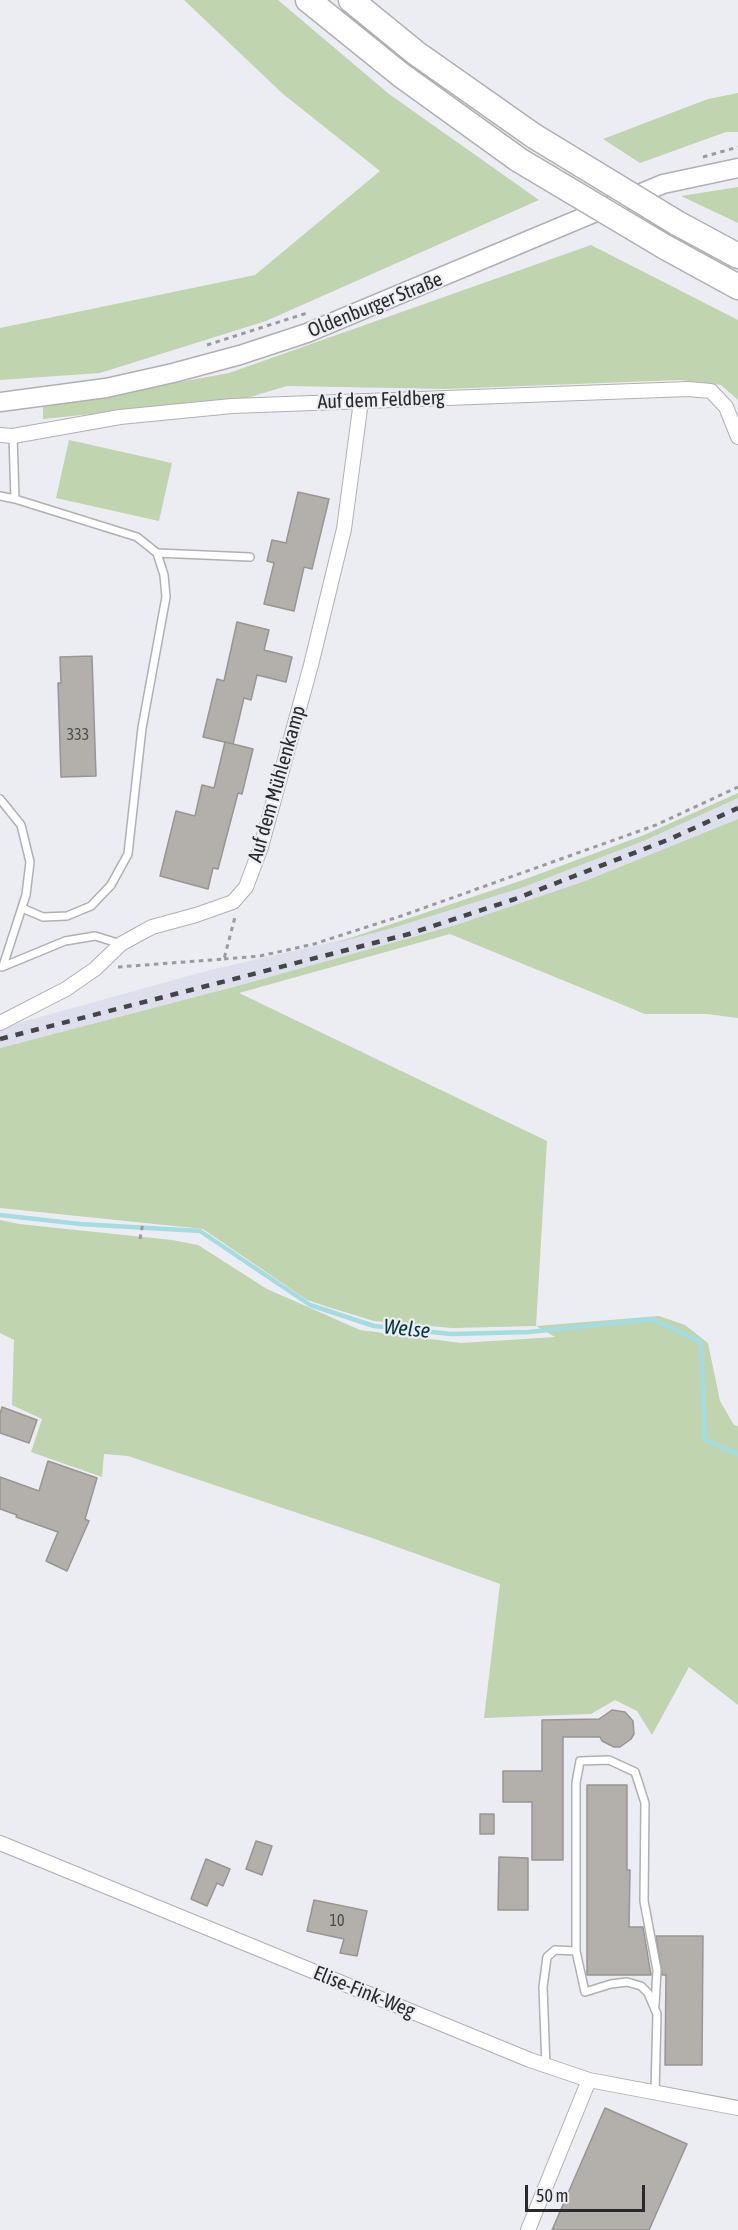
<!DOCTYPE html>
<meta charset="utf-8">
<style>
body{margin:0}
#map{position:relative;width:738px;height:2230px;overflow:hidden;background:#ecedf3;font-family:"Asap Condensed",sans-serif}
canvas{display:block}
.scale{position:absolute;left:525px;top:2185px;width:120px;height:27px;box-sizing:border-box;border:3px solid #2a2a2d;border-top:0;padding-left:8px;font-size:18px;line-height:21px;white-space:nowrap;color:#2a2a2d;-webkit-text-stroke:4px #ecedf3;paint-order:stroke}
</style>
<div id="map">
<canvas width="738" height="2230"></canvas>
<div class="scale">50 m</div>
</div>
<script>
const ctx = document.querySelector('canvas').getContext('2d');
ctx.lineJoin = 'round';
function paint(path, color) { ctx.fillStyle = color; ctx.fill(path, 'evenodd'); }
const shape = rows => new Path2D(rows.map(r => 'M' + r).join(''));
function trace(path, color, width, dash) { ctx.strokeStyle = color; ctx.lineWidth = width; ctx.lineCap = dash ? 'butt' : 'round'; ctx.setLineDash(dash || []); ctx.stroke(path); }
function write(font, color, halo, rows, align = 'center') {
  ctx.font = font + ' "Asap Condensed",sans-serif'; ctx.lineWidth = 4.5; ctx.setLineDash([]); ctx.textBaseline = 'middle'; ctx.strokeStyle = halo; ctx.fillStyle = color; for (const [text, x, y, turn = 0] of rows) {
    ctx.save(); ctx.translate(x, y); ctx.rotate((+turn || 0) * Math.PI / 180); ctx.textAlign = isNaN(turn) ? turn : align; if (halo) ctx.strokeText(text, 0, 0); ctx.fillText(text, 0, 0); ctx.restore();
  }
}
paint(shape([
 [738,798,738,819,733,821,585,881,456,925,237,986,0,1048,0,1028,210,970,393,928,524,887,646,840]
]), '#dde0ec');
paint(shape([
 [184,0,278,0,389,94,539,200,266,321,100,373,0,380,0,328,255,275,380,171,283,94],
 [738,93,738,132,726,132,640,163,603,139,708,99],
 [738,187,738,223,681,196],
 [591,245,738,320,738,400,721,385,680,380,445,389,287,386,247,398,43,419,43,407,229,373],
 [69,440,172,463,159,521,56,498],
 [738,793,738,798,646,840,524,887,393,928,335,943,520,881,644,835],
 [738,819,738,1018,707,1014,645,1014,450,934,239,993,547,1141,536,1326,659,1316,685,1325,708,1343,720,1401,734,1425,738,1426,738,1705,689,1667,652,1735,637,1711,615,1700,591,1714,484,1718,500,1584,372,1538,128,1456,104,1454,102,1477,31,1452,42,1419,12,1405,14,1340,0,1333,0,1220,19,1224,172,1240,198,1245,267,1289,360,1330,461,1343,555,1337,536,1326,452,1328,374,1321,328,1307,307,1300,203,1229,0,1208,0,1048,237,986,456,925,585,881]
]), '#c0d4af');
trace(shape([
 [0,1215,80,1224,200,1231,310,1305,374,1326,451,1334,529,1332,652,1319,701,1342,705,1440,738,1454]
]), '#a3dce1', 4.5);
const building = shape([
 [298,492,329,499,312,569,304,567,294,611,264,604,274,563,267,561,272,540,286,543,298,492],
 [237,622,269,630,264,650,292,657,286,682,257,675,251,700,244,698,233,744,203,737,217,679,224,681,237,622],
 [92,656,96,776,61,777,58,683,61,683,60,657,92,656],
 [225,742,253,749,242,794,238,793,218,869,213,868,208,889,160,876,176,811,195,816,202,785,214,788,225,742],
 [2,1407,37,1420,29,1443,0,1433,0,1414,2,1407],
 [48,1461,97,1478,85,1519,89,1521,67,1571,46,1561,58,1532,16,1517,17,1515,0,1509,0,1477,39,1491,48,1461],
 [612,1710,625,1712,633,1721,634,1734,631,1739,620,1747,614,1747,602,1741,600,1737,563,1737,563,1860,532,1860,532,1802,503,1802,503,1771,542,1771,542,1720,599,1719,612,1710],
 [587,1785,627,1785,627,1870,630,1870,629,1927,643,1927,651,1975,587,1975,587,1785],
 [480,1814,494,1814,494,1834,480,1834,480,1814],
 [256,1841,272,1846,262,1875,246,1869,256,1841],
 [499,1857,528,1858,528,1910,498,1910,499,1857],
 [206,1859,230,1869,223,1886,217,1883,207,1906,191,1899,206,1859],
 [314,1900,367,1911,357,1956,340,1953,344,1939,307,1931,314,1900],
 [656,1936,703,1936,702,2065,665,2065,666,1975,662,1975,656,1936],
 [605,2108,687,2144,649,2230,552,2230,605,2108]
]);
paint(building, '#b3b0ab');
trace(building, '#999591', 1.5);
const lane = shape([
 [0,496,15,499,13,436],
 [15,499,137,537,157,553,164,575,166,597,142,728,128,854,111,885,91,906,67,916,43,917,22,908],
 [157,553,250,557],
 [0,799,21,825,30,862,26,895,3,966],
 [2,967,65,941,95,936,121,944],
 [655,2005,657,1970,644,1901,645,1803,635,1772,609,1760,580,1761,576,1783,576,1951,585,1992,611,1984,627,1982,641,1986,648,1993,657,2014,655,2092],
 [546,2066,543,1987,547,1957,555,1950,576,1951]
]);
const street = shape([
 [0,435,13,436,120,417,232,406,688,389,711,391,726,407,738,437],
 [0,1023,66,989,95,969,121,944,139,934,152,927,196,915,233,902,246,887,261,847,311,665,344,529,361,401],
 [0,1843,530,2060,589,2080,738,2108],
 [528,2230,589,2080]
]);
const secondary = shape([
 [0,402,106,388,173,373,240,355,307,333,663,184,738,168]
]);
const highway = shape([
 [308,0,401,75,519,160],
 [351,0,416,53,534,136],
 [677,223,738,256],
 [665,247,738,287]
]);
trace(lane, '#afb0b5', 10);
trace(street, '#afb0b5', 16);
trace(secondary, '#afb0b5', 21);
trace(highway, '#afb0b5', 27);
trace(shape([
 [703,157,738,147],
 [207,345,307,313],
 [224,959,260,956,314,944,404,915,656,825,738,787],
 [118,967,224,959,235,917],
 [140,1239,143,1222]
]), '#9a9a9f', 3, [4.5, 4.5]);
trace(lane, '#fff', 7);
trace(street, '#fff', 14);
trace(secondary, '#fff', 18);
trace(highway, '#fff', 24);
trace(shape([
 [0,1039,409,934,515,899,670,839,738,808]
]), '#454549', 4.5, [8, 8]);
const highwayBridge = shape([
 [534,136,677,223],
 [519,160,665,247]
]);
trace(highwayBridge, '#afb0b5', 27, []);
trace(highwayBridge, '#fff', 24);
write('16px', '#4c4c4c', null, [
 ["333",78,735],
 ["10",337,1921]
]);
write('20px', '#2a2a2d', '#ecedf3', [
 ["Oldenburger Straße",375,305,-22],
 ["Auf dem Feldberg",381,400,-2],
 ["Auf dem Mühlenkamp",277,784,-74],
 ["Elise-Fink-Weg",364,1992,22]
]);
write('italic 21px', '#00373c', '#ecedf3', [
 ["Welse",407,1329,6]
]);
</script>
